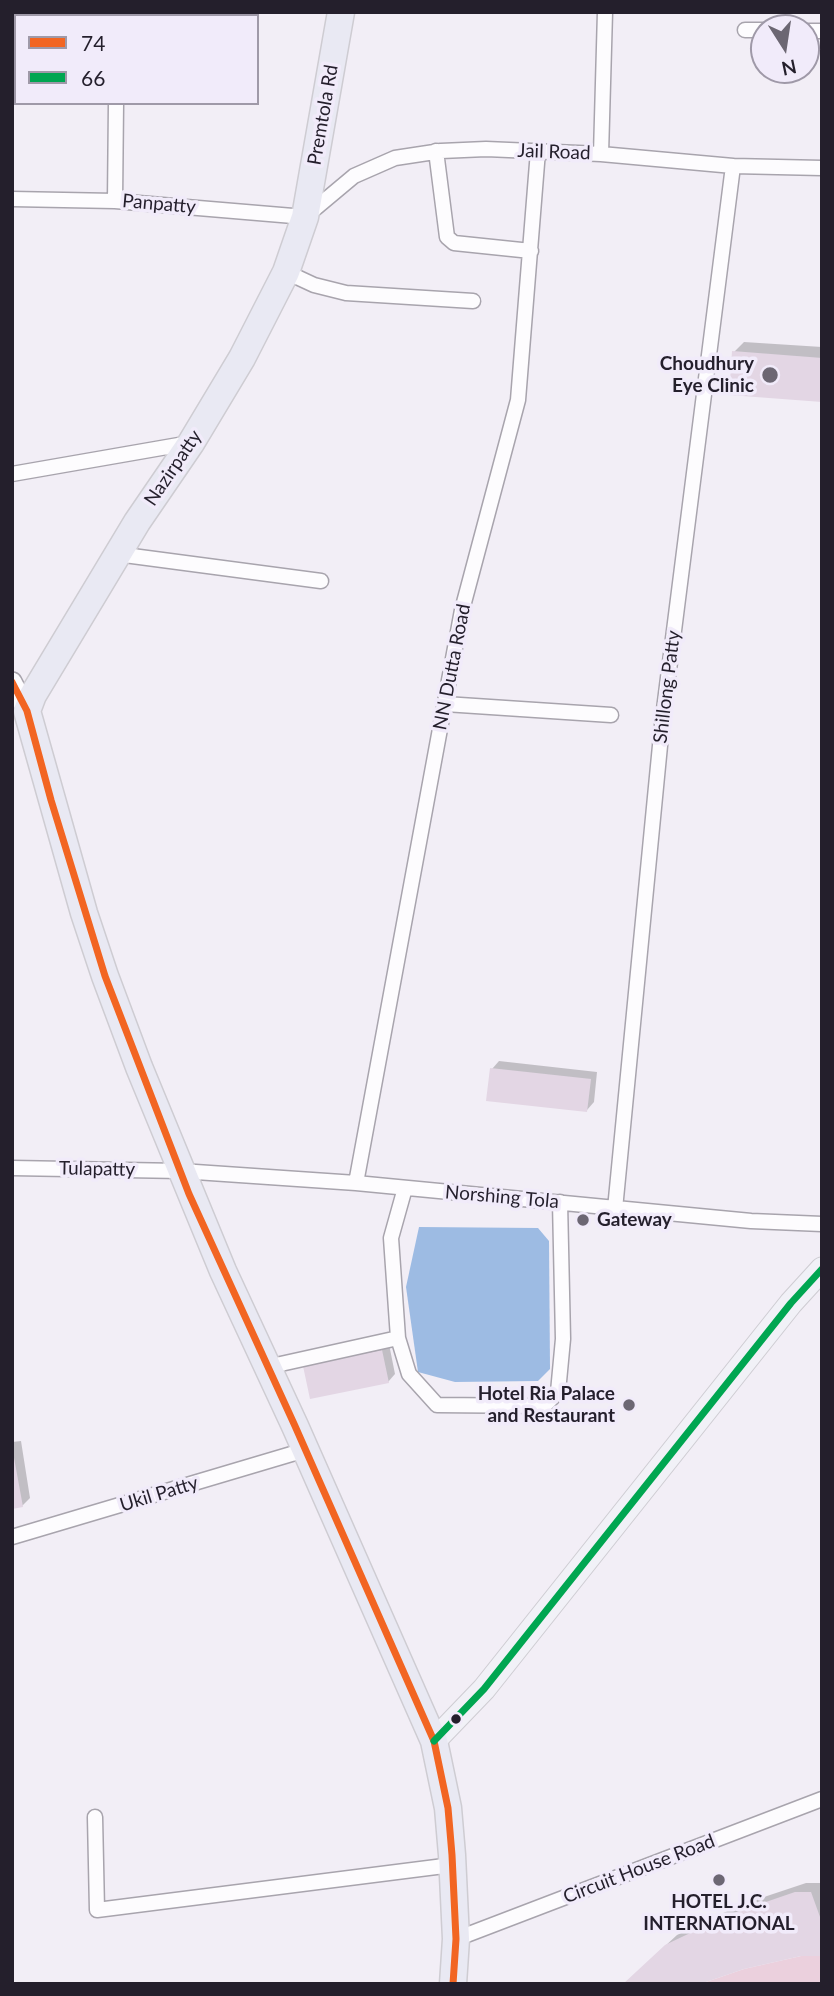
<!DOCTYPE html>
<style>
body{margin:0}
#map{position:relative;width:834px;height:1996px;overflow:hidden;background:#f2eef6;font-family:Lato,sans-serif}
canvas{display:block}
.frame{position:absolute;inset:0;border:14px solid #241f2c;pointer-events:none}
.legend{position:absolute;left:14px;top:14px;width:245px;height:91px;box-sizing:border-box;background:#f1ebfa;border:2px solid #9f99a8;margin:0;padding:9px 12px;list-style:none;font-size:21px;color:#241f2c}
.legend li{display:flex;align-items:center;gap:14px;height:35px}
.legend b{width:35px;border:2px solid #9f99a8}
.north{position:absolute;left:750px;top:14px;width:70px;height:70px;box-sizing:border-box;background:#f1ebfa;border:2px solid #9f99a8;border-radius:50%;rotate:168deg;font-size:19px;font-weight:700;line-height:28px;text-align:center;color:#241f2c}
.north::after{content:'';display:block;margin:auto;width:24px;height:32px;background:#6c6773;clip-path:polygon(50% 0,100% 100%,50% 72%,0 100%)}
</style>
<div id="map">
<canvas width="834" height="1996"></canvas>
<div class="frame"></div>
<ul class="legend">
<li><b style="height:9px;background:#f26522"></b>74</li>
<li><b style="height:9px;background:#00a651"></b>66</li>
</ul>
<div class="north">N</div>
</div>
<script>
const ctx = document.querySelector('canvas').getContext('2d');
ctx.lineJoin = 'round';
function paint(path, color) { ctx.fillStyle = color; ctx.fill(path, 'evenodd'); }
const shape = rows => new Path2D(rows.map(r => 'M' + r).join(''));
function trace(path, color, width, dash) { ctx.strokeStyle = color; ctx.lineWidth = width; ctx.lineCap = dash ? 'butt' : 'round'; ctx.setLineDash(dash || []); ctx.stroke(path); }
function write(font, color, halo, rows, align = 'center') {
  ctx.font = font + ' Lato,sans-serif'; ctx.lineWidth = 7; ctx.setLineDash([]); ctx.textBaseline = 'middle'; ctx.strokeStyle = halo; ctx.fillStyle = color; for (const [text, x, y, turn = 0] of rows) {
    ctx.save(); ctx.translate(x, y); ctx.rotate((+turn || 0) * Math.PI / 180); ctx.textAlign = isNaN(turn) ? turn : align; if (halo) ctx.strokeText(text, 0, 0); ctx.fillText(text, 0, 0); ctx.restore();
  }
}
paint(shape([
 [801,1956,822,1956,822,1984,700,1984,744,1969]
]), '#ebd0dd');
paint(shape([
 [419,1227,538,1228,549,1241,550,1369,538,1381,455,1382,418,1372,406,1287]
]), '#9dbbe3');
paint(shape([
 [744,342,822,347,822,400,734,352],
 [499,1061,597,1072,594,1102,587,1110,492,1069],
 [389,1344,395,1374,388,1382,311,1397,312,1359],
 [21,1441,30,1498,22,1506,12,1507,12,1442],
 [806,1883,821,1883,822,1885,822,1954,801,1954,744,1968,624,1984,677,1935,740,1905]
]), '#0003');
paint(shape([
 [732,351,822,358,822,402,729,395],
 [490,1068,591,1079,587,1112,486,1101],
 [382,1350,389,1383,310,1399,303,1366],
 [12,1447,23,1507,12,1509],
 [795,1892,811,1892,820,1917,822,1917,822,1956,801,1956,744,1969,700,1984,623,1984,665,1945,728,1915]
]), '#e3d6e4');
const street = shape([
 [117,16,117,12],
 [745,30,764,30],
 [806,31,822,31],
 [436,151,447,237,454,243,531,251],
 [601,154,605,12],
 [12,199,115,201,305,217,354,176,395,158,441,151,486,149,601,154,733,166,822,168],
 [115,201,116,103],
 [286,272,314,285,346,293,473,301],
 [12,474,190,443],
 [117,554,321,581],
 [445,704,611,715],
 [12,1168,181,1171,356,1183,751,1221,822,1224],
 [356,1183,462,610,518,400,538,151],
 [405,1188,391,1238,398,1338,409,1374,437,1405,544,1406,558,1392,563,1339,560,1202],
 [615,1209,662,725,733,166],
 [267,1367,398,1338],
 [12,1537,305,1450],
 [95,1817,97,1910,452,1865],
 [456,1939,822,1799]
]);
const secondary = shape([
 [12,682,27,711]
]);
const primary = shape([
 [434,1741,484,1689,791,1303,822,1269]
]);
const highway = shape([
 [341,12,305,217,286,272,242,358,191,443,137,522,33,695,27,711,84,913,105,976,139,1067,223,1271,295,1426,434,1741,448,1808,452,1855,456,1939,453,1984]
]);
trace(street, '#a8a4ad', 17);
trace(secondary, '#a8a4ad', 22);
trace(primary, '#ceccd2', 25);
trace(highway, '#ceccd2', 29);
trace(street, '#fdfcfe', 14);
trace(secondary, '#fdfcfe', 19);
trace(primary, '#f1f1f7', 23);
trace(highway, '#e9e9f3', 26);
trace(shape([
 [12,682,27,711,51,800,105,976,189,1194,295,1426,434,1741,448,1808,452,1855,456,1939,453,1984]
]), '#f26522', 7);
trace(shape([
 [434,1741,484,1689,791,1303,822,1269]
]), '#00a651', 7);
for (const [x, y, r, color] of [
 [770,375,9,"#6c6773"],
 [583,1220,7,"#6c6773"],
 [629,1405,7,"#6c6773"],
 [456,1719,6,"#241f2c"],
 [719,1880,7,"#6c6773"]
]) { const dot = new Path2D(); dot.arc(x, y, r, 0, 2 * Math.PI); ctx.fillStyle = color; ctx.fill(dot); trace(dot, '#f1ebfa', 2.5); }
write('19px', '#241f2c', '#f1ebfa', [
 ["Premtola Rd",323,115,-80],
 ["Jail Road",554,152,2],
 ["Panpatty",159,204,5],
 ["Nazirpatty",173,468,-56],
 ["NN Dutta Road",452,667,-79],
 ["Shillong Patty",667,687,-83],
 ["Tulapatty",97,1169,1],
 ["Norshing Tola",502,1197,5],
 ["Ukil Patty",159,1494,-17],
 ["Circuit House Road",639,1869,-21]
]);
write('bold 19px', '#241f2c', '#f1ebfa', [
 ["Choudhury",754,364],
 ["Eye Clinic",754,386],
 ["Gateway",597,1220,"left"],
 ["Hotel Ria Palace",615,1394],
 ["and Restaurant",615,1416],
 ["HOTEL J.C.",719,1902,"center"],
 ["INTERNATIONAL",719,1924,"center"]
], 'right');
</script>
